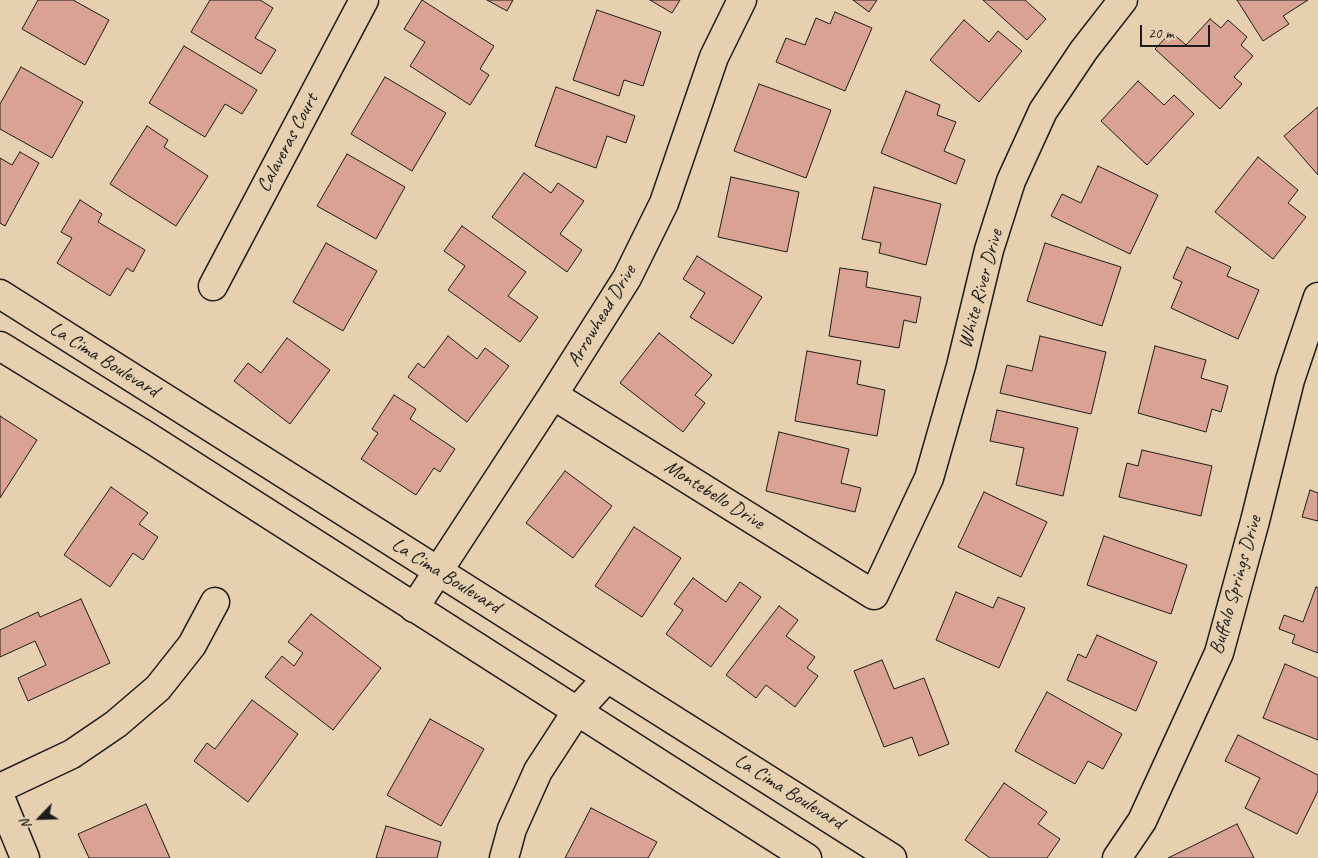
<!DOCTYPE html>
<style>
body{margin:0}
#map{position:relative;width:1318px;height:858px;overflow:hidden;background:#e6d0af;font-family:Caveat,sans-serif}
canvas{display:block}
.north{position:absolute;left:15px;top:793px;width:50px;height:50px;-webkit-text-stroke:4px #e6d0af;paint-order:stroke;rotate:246deg;font-size:14px;font-weight:700;line-height:20px;text-align:center;color:#1c1c1c}
.north::after{content:'';display:block;margin:auto;width:18px;height:22px;background:#1c1c1c;clip-path:polygon(50% 0,100% 100%,50% 72%,0 100%)}
.scale{position:absolute;left:1140px;top:25px;width:70px;height:22px;box-sizing:border-box;border:2px solid #1c1c1c;border-top:0;padding-left:6px;font-size:15px;line-height:18px;white-space:nowrap;color:#1c1c1c;-webkit-text-stroke:4px #e6d0af;paint-order:stroke}
</style>
<div id="map">
<canvas width="1318" height="858"></canvas>
<div class="north">N</div>
<div class="scale">20 m</div>
</div>
<script>
const ctx = document.querySelector('canvas').getContext('2d');
ctx.lineJoin = 'round';
function paint(path, color) { ctx.fillStyle = color; ctx.fill(path, 'evenodd'); }
const shape = rows => new Path2D(rows.map(r => 'M' + r).join(''));
function trace(path, color, width, dash) { ctx.strokeStyle = color; ctx.lineWidth = width; ctx.lineCap = dash ? 'butt' : 'round'; ctx.setLineDash(dash || []); ctx.stroke(path); }
function write(font, color, halo, rows, align = 'center') {
  ctx.font = font + ' Caveat,sans-serif'; ctx.lineWidth = 4; ctx.setLineDash([]); ctx.textBaseline = 'middle'; ctx.strokeStyle = halo; ctx.fillStyle = color; for (const [text, x, y, turn = 0] of rows) {
    ctx.save(); ctx.translate(x, y); ctx.rotate((+turn || 0) * Math.PI / 180); ctx.textAlign = isNaN(turn) ? turn : align; if (halo) ctx.strokeText(text, 0, 0); ctx.fillText(text, 0, 0); ctx.restore();
  }
}
const building = shape([
 [38,0,73,0,109,20,85,65,22,29,38,0],
 [210,0,260,0,273,8,255,38,276,50,261,74,191,32,210,0],
 [422,0,494,46,480,69,489,75,470,105,410,66,425,42,404,29,422,0],
 [487,0,513,0,507,11,487,0],
 [650,0,680,0,672,13,650,0],
 [853,0,877,0,869,12,853,0],
 [983,0,1025,0,1046,19,1027,40,983,0],
 [1237,0,1308,0,1283,16,1289,24,1263,41,1237,0],
 [597,10,661,32,643,86,624,80,619,96,573,80,597,10],
 [835,12,872,28,845,91,776,62,786,38,805,45,816,18,830,24,835,12],
 [1210,19,1221,28,1228,20,1247,37,1241,45,1253,56,1234,77,1242,84,1220,109,1155,49,1171,32,1186,45,1210,19],
 [964,20,989,42,998,31,1022,51,979,102,930,60,964,20],
 [184,46,257,90,242,114,225,104,205,137,149,103,184,46],
 [21,67,83,102,52,158,0,129,0,104,21,67],
 [385,77,446,113,412,171,351,134,385,77],
 [1138,81,1164,105,1174,95,1194,114,1147,165,1101,121,1138,81],
 [759,84,831,110,806,178,734,151,759,84],
 [556,87,635,116,626,143,607,136,596,168,535,146,556,87],
 [906,91,940,105,937,115,956,122,944,151,965,160,956,184,881,153,906,91],
 [1318,107,1318,175,1284,136,1318,107],
 [147,126,168,140,164,147,208,176,176,226,110,184,147,126],
 [20,152,39,163,5,226,0,223,0,158,12,165,20,152],
 [347,154,405,187,376,239,317,206,347,154],
 [1258,157,1298,190,1288,203,1306,217,1273,259,1215,212,1258,157],
 [1098,166,1158,195,1130,254,1051,216,1062,194,1081,203,1098,166],
 [524,173,551,193,558,183,584,201,560,234,582,250,567,272,492,217,524,173],
 [731,177,799,192,787,252,718,237,731,177],
 [874,187,941,204,926,265,879,253,881,243,862,239,874,187],
 [80,200,102,214,98,222,145,250,133,272,127,268,110,296,57,263,72,238,61,232,80,200],
 [462,226,526,272,508,296,538,317,520,342,448,290,465,266,444,251,462,226],
 [326,243,377,271,343,331,293,302,326,243],
 [1045,243,1121,267,1102,326,1027,301,1045,243],
 [1187,247,1231,267,1227,276,1259,290,1238,339,1171,308,1182,282,1173,278,1187,247],
 [697,256,762,297,733,344,690,317,705,293,683,279,697,256],
 [840,268,868,272,866,287,921,297,916,323,904,320,899,348,829,336,840,268],
 [659,333,712,375,695,395,705,403,683,432,620,383,659,333],
 [448,336,477,359,485,348,509,366,467,422,408,377,418,363,424,368,448,336],
 [1040,336,1106,352,1091,414,1000,393,1007,365,1032,371,1040,336],
 [287,338,330,370,290,424,234,381,248,363,261,373,287,338],
 [1155,346,1206,360,1201,378,1228,386,1221,412,1212,409,1206,432,1138,413,1155,346],
 [807,351,861,361,857,384,885,390,877,436,795,421,807,351],
 [394,395,416,409,410,419,455,449,440,472,434,468,416,495,361,459,378,433,372,429,394,395],
 [997,410,1078,428,1063,496,1016,485,1024,448,990,441,997,410],
 [0,416,37,440,0,498,0,416],
 [779,432,849,449,841,483,861,488,855,512,766,491,779,432],
 [1142,450,1212,466,1201,516,1119,497,1127,463,1138,466,1142,450],
 [565,471,612,506,573,558,526,523,565,471],
 [111,487,148,513,139,524,158,537,143,560,133,553,110,587,64,555,111,487],
 [1310,490,1318,493,1318,521,1302,517,1310,490],
 [984,492,1047,522,1021,577,958,547,984,492],
 [634,527,681,558,642,617,595,586,634,527],
 [1104,536,1187,565,1171,614,1087,585,1104,536],
 [693,578,726,602,740,582,761,597,711,667,666,634,683,610,674,604,693,578],
 [1316,587,1318,588,1318,653,1292,643,1295,635,1279,629,1284,615,1303,622,1316,587],
 [956,592,993,608,998,597,1025,608,999,668,936,640,956,592],
 [81,599,110,663,28,701,18,678,46,665,35,641,0,657,0,630,38,612,40,617,81,599],
 [779,606,798,620,786,636,815,657,807,668,818,676,795,707,766,685,756,698,726,675,779,606],
 [311,614,381,668,333,730,265,677,282,656,294,666,303,653,288,642,311,614],
 [1097,635,1157,662,1136,711,1067,680,1078,654,1086,658,1097,635],
 [882,660,894,689,924,678,949,744,919,756,912,737,884,747,854,671,882,660],
 [1285,664,1318,678,1318,740,1263,718,1285,664],
 [1047,692,1122,734,1103,769,1088,761,1075,784,1015,751,1047,692],
 [252,700,298,734,248,802,194,761,207,743,215,749,252,700],
 [430,719,484,749,441,826,387,795,430,719],
 [1238,735,1318,775,1318,791,1297,834,1245,808,1260,778,1225,761,1238,735],
 [1004,783,1047,812,1038,824,1060,839,1047,858,990,858,965,840,1004,783],
 [146,804,170,858,89,858,78,834,146,804],
 [591,808,657,842,648,858,565,858,591,808],
 [1237,824,1254,858,1168,858,1237,824],
 [386,826,441,842,437,858,376,858,386,826]
]);
paint(building, '#daa293');
trace(building, '#1c1c1c', 1);
const minor = shape([
 [213,286,364,0],
 [0,294,892,858],
 [0,346,145,435,807,858],
 [553,395,874,595,929,478,961,366,989,250,1011,181,1043,111,1084,50,1123,0],
 [414,608,553,395,627,278,664,203,714,57,742,0],
 [0,788,72,754,116,724,158,688,192,645,215,602],
 [0,797,25,858],
 [504,858,512,829,538,771,577,711,607,678],
 [1117,858,1142,821,1219,653,1255,521,1290,380,1318,297]
]);
trace(minor, '#1c1c1c', 31);
trace(minor, '#e6d0af', 28);
write('20px', '#1c1c1c', '#e6d0af', [
 ["Calaveras Court",288,143,-62],
 ["White River Drive",981,289,-75],
 ["Arrowhead Drive",602,316,-59],
 ["La Cima Boulevard",104,360,32],
 ["Montebello Drive",714,495,32],
 ["La Cima Boulevard",446,576,32],
 ["Buffalo Springs Drive",1236,585,-74],
 ["La Cima Boulevard",789,792,32]
]);
</script>
